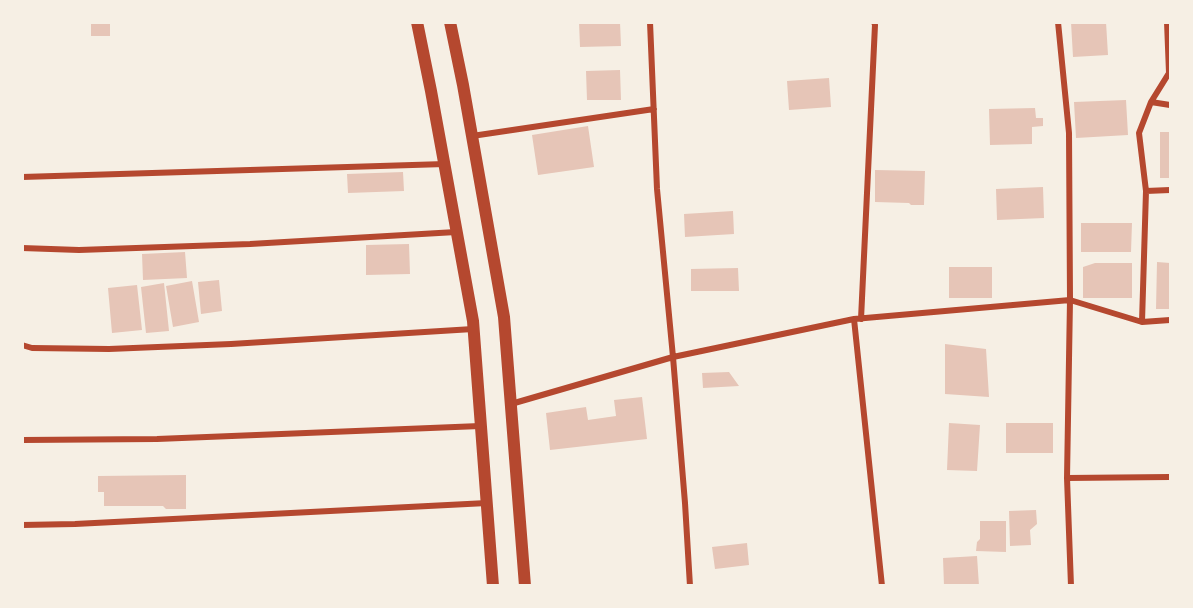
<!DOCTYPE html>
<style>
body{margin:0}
#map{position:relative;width:1193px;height:608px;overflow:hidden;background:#f6efe4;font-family:"Zilla Slab",serif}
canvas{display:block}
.frame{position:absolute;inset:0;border:24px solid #f6efe4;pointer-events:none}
</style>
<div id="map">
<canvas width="1193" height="608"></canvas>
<div class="frame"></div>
</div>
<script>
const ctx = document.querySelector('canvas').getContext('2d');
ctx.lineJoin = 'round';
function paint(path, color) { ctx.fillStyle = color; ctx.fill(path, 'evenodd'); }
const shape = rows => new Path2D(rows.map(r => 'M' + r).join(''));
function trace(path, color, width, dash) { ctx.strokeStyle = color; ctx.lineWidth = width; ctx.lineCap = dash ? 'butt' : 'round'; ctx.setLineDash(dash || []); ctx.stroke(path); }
paint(shape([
 [91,22,110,22,110,36,91,36],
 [579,22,620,22,621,46,580,47],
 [1071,22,1106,22,1108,55,1073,57],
 [620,70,621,100,587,100,586,71],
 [829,78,831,107,789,110,787,81],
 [1126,100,1128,135,1076,138,1074,102],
 [1035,108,1036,118,1043,118,1043,126,1032,127,1032,144,990,145,989,109],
 [588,126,594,167,538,175,532,135],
 [1160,132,1170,132,1170,178,1160,178],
 [875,170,925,171,924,205,911,205,909,203,875,202],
 [403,172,404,191,348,193,347,174],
 [1043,187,1044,218,997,220,996,189],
 [733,211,734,234,685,237,684,214],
 [1081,223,1132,223,1131,252,1081,252],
 [409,244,410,274,366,275,366,245],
 [185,252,187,278,143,280,142,254],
 [1157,262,1170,263,1170,309,1156,309],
 [1095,263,1132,263,1132,298,1083,298,1083,267],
 [949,267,992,267,992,298,949,298],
 [738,268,739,291,691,291,691,269],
 [219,280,222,311,201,314,198,282],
 [192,281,199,322,173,327,166,286],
 [164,283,169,331,146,333,141,287],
 [137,285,142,330,112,333,108,288],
 [945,344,986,349,989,397,945,394],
 [729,372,739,386,703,388,702,373],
 [642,397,647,439,550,450,546,413,586,407,588,420,616,416,614,400],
 [949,423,980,425,977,471,947,470],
 [1006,423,1053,423,1053,453,1006,453],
 [186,475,186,509,166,509,163,506,104,506,104,492,98,492,98,476],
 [1036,510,1037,524,1030,530,1031,545,1010,546,1009,511],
 [980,521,1006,521,1006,552,976,551,977,542,980,539],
 [747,543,749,565,715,569,712,547],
 [977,556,979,586,944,586,943,558]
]), '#e6c5b7');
trace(shape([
 [650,22,657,189,673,357,685,503,690,586],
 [1058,22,1069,133,1070,300,1067,478,1071,586],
 [1151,102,1170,105],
 [472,136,654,109],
 [22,177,445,164],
 [1146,191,1170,190],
 [22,248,79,250,250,244,456,232],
 [854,319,882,586],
 [861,319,875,25,874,22],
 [1142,322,1146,191,1139,133,1151,102,1169,73,1167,22],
 [22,345,32,348,109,349,231,344,473,329],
 [511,404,673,357,854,319,1070,300,1142,322,1170,320],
 [22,440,157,439,480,426],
 [1067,478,1170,477],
 [22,525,75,524,487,503]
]), '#b5482f', 6);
trace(shape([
 [417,22,431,91,473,321,493,586],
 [450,22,463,85,504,317,525,586]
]), '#b5482f', 12);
</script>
